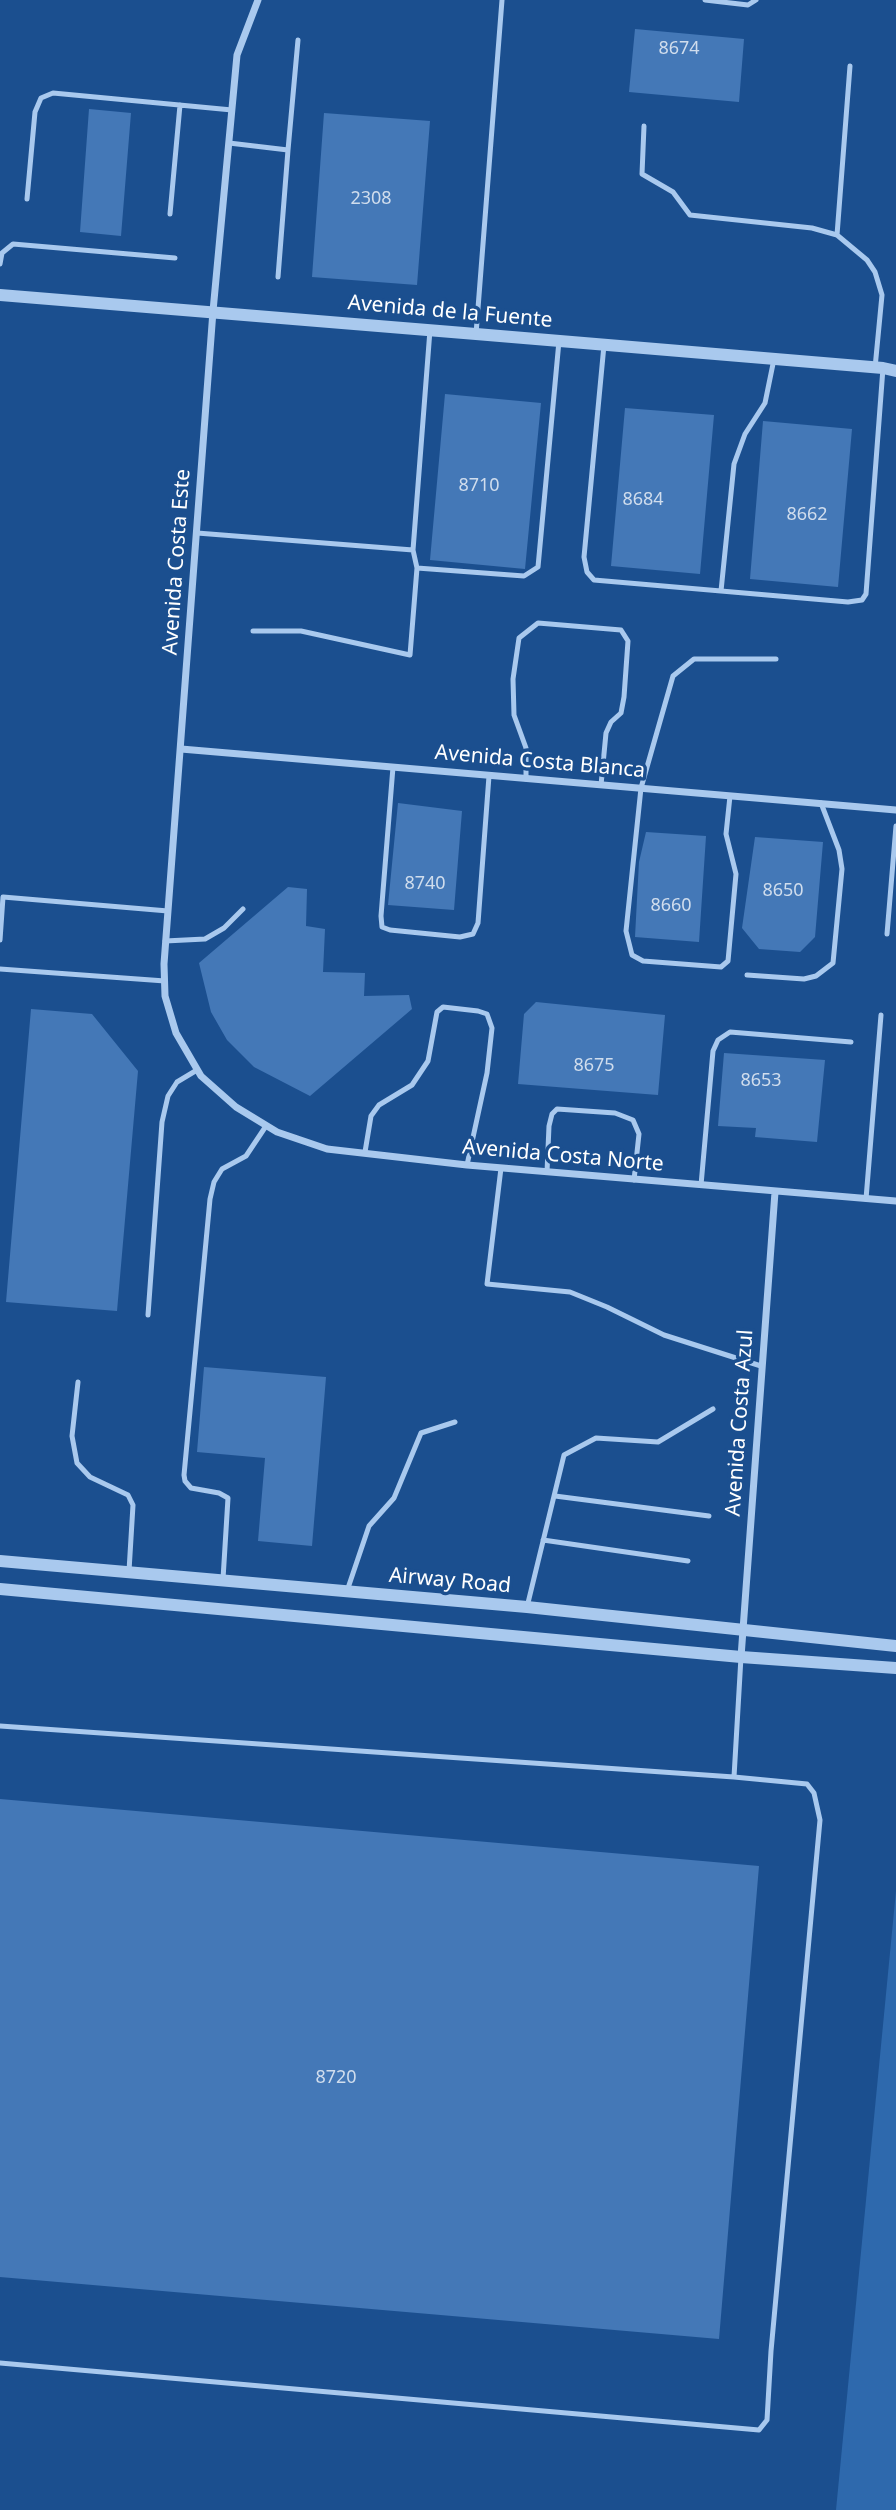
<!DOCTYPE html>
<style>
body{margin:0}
canvas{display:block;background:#1b4f8f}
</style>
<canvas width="896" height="2510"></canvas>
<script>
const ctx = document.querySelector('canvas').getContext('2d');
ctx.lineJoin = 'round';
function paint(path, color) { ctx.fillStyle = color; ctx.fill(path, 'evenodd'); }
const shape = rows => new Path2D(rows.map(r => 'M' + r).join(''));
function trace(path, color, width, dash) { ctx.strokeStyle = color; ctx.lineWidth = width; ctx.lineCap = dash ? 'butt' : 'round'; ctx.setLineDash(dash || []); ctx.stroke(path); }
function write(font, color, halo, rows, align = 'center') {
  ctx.font = font + ' "Noto Sans",sans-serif'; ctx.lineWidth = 7; ctx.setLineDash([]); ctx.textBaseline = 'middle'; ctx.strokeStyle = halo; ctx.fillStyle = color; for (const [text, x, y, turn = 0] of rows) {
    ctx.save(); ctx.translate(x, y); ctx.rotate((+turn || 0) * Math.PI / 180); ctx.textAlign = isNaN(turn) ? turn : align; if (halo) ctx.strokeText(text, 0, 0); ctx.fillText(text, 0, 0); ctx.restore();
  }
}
paint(shape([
 [896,1891,896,2510,836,2510]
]), '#2e69ad');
paint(shape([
 [635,29,744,39,739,102,629,92],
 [89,109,131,113,121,236,80,232],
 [324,113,430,121,417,285,312,277],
 [445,394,541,403,525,569,430,560],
 [625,408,714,415,700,574,611,566],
 [763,421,852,429,838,587,750,579],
 [398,803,462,811,454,910,388,905],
 [646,832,706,836,699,942,635,937,639,862],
 [755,837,823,842,815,937,800,952,759,949,742,928],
 [288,887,307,889,306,926,325,929,323,972,365,973,364,996,409,995,412,1009,310,1096,254,1067,227,1040,211,1012,199,963],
 [536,1002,665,1015,658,1095,518,1084,524,1014],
 [31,1009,92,1014,138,1071,117,1311,6,1302],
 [724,1053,825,1060,817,1142,755,1137,756,1128,718,1126],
 [204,1367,326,1377,312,1546,258,1541,265,1458,197,1452],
 [0,1799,759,1866,719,2339,0,2277]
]), '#4478b7');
trace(shape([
 [705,0,748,5,756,0],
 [644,126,642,174,673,192,690,215,812,228,837,235,867,260,875,272,882,295,875,368],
 [229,143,288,150,298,40],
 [27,199,35,112,41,98,53,93,232,110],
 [170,214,180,105],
 [837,235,850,66],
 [0,264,2,253,13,244,175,258],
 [278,277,288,150],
 [476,334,502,0],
 [604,345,584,557,587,572,594,580,848,602,862,600,866,594,883,368],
 [197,533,413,550,430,330],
 [413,550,417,568,524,576,538,567,559,341],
 [721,591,734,464,745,434,765,403,774,359],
 [253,631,301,631,410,655,417,568],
 [393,767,381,916,382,927,390,930,460,937,473,934,478,923,489,776],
 [526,779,526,748,514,715,513,679,519,638,538,623,621,630,628,641,624,697,621,713,611,722,606,733,601,785],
 [730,796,726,834,736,874,728,961,721,967,643,961,632,955,626,931,641,788,673,676,694,659,776,659],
 [887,934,896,826],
 [0,940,3,897,168,911],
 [165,941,205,939,224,928,243,909],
 [0,969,165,981],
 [747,975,804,979,816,976,833,963,842,869,839,850,821,803],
 [365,1152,371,1116,379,1105,412,1085,428,1061,437,1012,443,1007,478,1011,487,1014,492,1028,487,1073,467,1165],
 [501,1168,487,1284,570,1292,607,1307,664,1335,761,1366],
 [547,1172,549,1126,552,1114,557,1109,615,1113,633,1120,639,1134,634,1180],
 [701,1185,713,1051,718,1040,730,1032,851,1042],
 [866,1199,881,1015],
 [148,1315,162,1122,168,1096,177,1082,197,1070],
 [78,1382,72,1436,77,1463,90,1477,128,1495,133,1505,129,1571],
 [555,1496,709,1516],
 [543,1540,688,1561],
 [223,1579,228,1498,219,1493,191,1488,185,1481,184,1475,210,1199,214,1182,222,1169,246,1156,266,1126],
 [347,1591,369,1526,394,1498,421,1433,455,1422],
 [527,1607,564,1455,596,1438,658,1442,713,1409],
 [0,1726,734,1777,741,1657],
 [0,2363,759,2430,767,2420,771,2351,820,1820,814,1793,807,1784,734,1777]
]), '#a9c9ee', 5);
trace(shape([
 [258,0,237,55,213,311,164,964,165,996,176,1033,201,1076,236,1107,277,1132,327,1149,467,1165,896,1201],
 [181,749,896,810],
 [741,1657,775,1192]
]), '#a9c9ee', 7);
trace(shape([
 [0,295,476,334,883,368,896,371],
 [0,1561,527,1607,896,1646],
 [0,1589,741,1657,896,1668]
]), '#a9c9ee', 12);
write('18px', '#d0dded', null, [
 ["8674",679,49],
 ["2308",371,199],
 ["8710",479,486],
 ["8684",643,500],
 ["8662",807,515],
 ["8740",425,884],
 ["8650",783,891],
 ["8660",671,906],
 ["8675",594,1066],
 ["8653",761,1081],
 ["8720",336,2078]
]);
write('21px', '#fff', '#1b4f8f', [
 ["Avenida de la Fuente",450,312,5],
 ["Avenida Costa Este",177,562,-86],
 ["Avenida Costa Blanca",540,762,5],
 ["Avenida Costa Norte",563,1156,5],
 ["Avenida Costa Azul",740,1423,-86],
 ["Airway Road",450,1581,5]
]);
</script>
